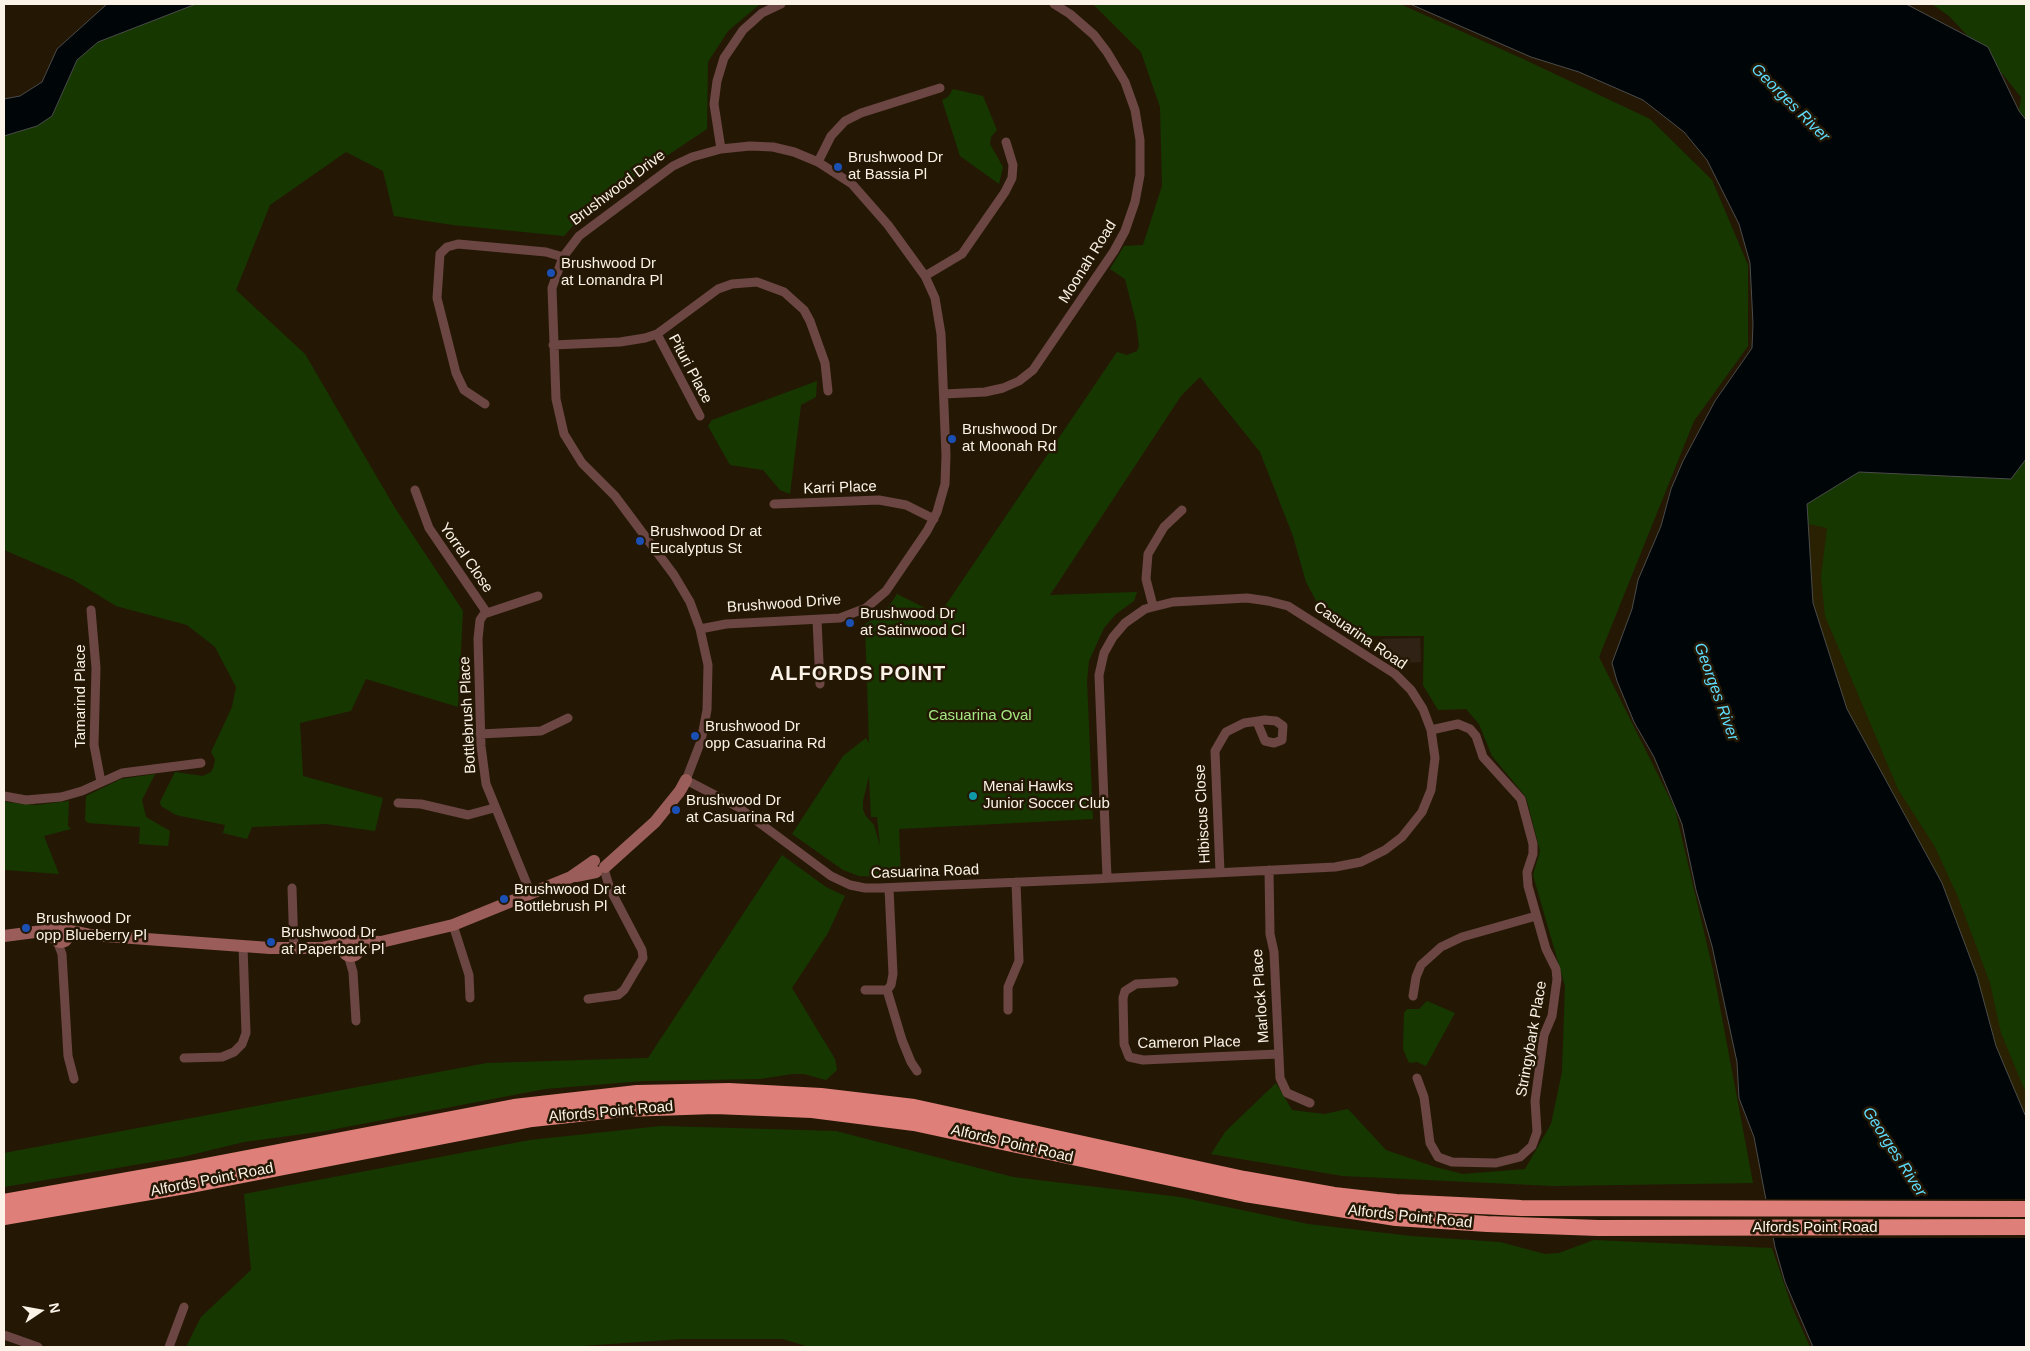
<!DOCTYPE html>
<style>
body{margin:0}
#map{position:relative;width:2030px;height:1351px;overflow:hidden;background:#241805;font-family:Helvetica,sans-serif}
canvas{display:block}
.frame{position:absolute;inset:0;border:5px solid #fbf3e7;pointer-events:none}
.north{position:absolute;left:15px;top:1286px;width:50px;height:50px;-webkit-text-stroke:4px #241805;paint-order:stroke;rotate:78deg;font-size:14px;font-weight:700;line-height:20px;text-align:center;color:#fbf3e7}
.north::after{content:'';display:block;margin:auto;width:18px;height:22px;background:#fbf3e7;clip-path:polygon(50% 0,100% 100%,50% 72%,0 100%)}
</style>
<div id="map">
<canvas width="2030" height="1351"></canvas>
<div class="frame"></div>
<div class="north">N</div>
</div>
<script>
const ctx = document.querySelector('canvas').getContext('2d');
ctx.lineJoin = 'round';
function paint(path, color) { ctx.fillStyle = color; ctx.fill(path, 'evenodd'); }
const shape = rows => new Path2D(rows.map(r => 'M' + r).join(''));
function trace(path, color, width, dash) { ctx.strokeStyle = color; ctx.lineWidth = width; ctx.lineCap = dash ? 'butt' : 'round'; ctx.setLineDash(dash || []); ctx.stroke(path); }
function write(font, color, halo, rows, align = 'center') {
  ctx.font = font + ' Helvetica,sans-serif'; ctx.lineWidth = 5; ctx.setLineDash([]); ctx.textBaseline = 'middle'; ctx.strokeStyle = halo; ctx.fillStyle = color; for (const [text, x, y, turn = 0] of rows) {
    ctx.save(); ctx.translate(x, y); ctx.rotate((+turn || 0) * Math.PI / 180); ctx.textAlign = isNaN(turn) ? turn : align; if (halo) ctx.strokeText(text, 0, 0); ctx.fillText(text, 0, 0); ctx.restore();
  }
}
paint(shape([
 [1420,638,1421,662,1400,663,1381,651,1382,639]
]), '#302316');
paint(shape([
 [196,4,760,4,728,31,708,62,707,129,590,207,564,236,453,225,394,216,383,171,346,152,270,205,236,290,305,354,395,508,463,611,458,707,366,679,351,711,300,723,303,776,383,798,375,831,326,824,252,827,247,839,223,833,225,825,176,815,161,806,160,802,175,772,203,776,211,772,214,766,215,759,211,752,232,707,236,687,215,647,187,625,116,606,72,579,4,550,4,136,37,126,52,116,77,60,98,42],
 [1093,4,1400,4,1521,58,1650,119,1712,180,1748,265,1748,346,1694,421,1599,657,1675,809,1713,970,1753,1183,1554,1186,1343,1176,1211,1154,1225,1132,1276,1083,1292,1110,1324,1114,1348,1109,1386,1150,1435,1167,1463,1174,1525,1169,1551,1124,1562,1072,1565,986,1533,875,1540,851,1526,797,1492,756,1479,724,1466,709,1438,710,1423,685,1424,636,1362,636,1319,606,1306,582,1293,536,1260,452,1200,377,1181,396,1050,595,1137,592,1134,601,1116,614,1104,628,1089,661,1087,681,1093,819,899,829,901,876,884,877,859,876,843,870,792,834,843,756,866,738,869,743,865,624,885,612,897,594,939,615,1117,352,1127,355,1137,351,1139,346,1136,322,1125,279,1110,269,1124,246,1143,245,1162,186,1160,107,1141,52],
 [869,776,871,817,877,817,880,846,874,825,865,815,863,809,863,801],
 [1932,4,2026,4,2026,120,2019,111,2021,97,1996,66,1949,16],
 [953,89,983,96,997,130,991,137,990,144,1003,167,999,184,960,156,942,100,948,97],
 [817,381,816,397,801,405,790,494,780,490,763,470,730,465,708,426,712,420],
 [2026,459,2026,1117,1996,1046,1977,976,1942,883,1901,806,1813,603,1807,504,1859,472,2011,479],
 [155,774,142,800,146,817,170,831,168,846,139,844,140,827,88,823,85,820,86,796,121,779],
 [69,801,68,826,71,829,44,836,59,874,5,870,4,802,36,805],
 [782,855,826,887,845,896,828,933,792,988,835,1059,837,1070,826,1080,804,1074,792,1074,760,1079,643,1081,545,1089,325,1131,244,1142,182,1157,4,1187,4,1153,487,1063,648,1058],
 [1427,1001,1455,1013,1426,1066,1417,1062,1409,1063,1403,1049,1404,1013,1407,1009,1419,1009],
 [661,1126,836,1131,1013,1177,1180,1197,1308,1224,1411,1236,1500,1242,1545,1254,1559,1253,1594,1240,1772,1248,1792,1307,1810,1347,809,1347,783,1339,682,1339,567,1347,186,1347,201,1317,251,1270,244,1194,530,1140]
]), '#163800');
paint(shape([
 [1808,524,1827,528,1821,577,1825,616,1898,789,1935,847,1958,897,1990,983,2001,1033,2026,1093,2026,1117,1996,1046,1977,976,1942,883,1847,709,1813,603]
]), '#292101');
const water = shape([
 [107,4,196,4,98,42,77,60,52,116,37,126,4,136,4,99,20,96,42,82,57,49,107,4],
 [1410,4,1906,4,1988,47,2019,111,2026,120,2026,459,2011,479,1859,472,1807,504,1813,603,1847,709,1942,883,1977,976,1996,1046,2026,1117,2026,1347,1813,1347,1785,1282,1775,1247,1754,1137,1739,1098,1737,1062,1712,946,1696,890,1682,824,1654,757,1634,722,1617,681,1612,663,1632,609,1638,580,1661,526,1671,489,1683,461,1715,401,1752,348,1753,324,1750,263,1739,224,1707,160,1684,132,1643,100,1579,72,1531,57,1410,4]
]);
paint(water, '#000508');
trace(water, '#4b4c4b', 1);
paint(shape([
 [1762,1199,2026,1199,2026,1238,1770,1238]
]), '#241805');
trace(shape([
 [721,149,714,104,717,81,724,58,743,30,762,13,781,4],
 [818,162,831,136,845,121,861,113,940,88],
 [925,276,962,254,1005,192,1012,178,1013,165,1006,142],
 [657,334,700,416],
 [553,345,620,342,645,338,657,334,718,289,732,284,757,282,784,292,804,310,810,321,825,363,828,391],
 [944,394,985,392,1003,388,1019,381,1033,370,1114,251,1125,231,1135,202,1140,175,1140,140,1135,110,1125,82,1107,52,1094,35,1070,14,1054,4],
 [485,404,464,390,456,373,437,298,440,254,447,247,458,244,546,252,563,257],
 [415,490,429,528,487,613],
 [774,504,879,500,906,505,934,519],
 [1153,606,1146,579,1148,554,1164,527,1182,510],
 [91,610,96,668,94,745,101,782],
 [817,620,820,684],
 [700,629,726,624,840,618,866,608,886,591,927,531,937,512,945,484,946,455,941,334,935,298,925,276,888,225,852,184,818,162,794,152,773,147,750,146,721,149,692,157,673,166,579,236,563,257,552,288,556,399,564,434,582,463,615,496,674,575,690,602,700,629,708,665,707,710,701,741,686,780,738,807,831,876,850,885,865,888,879,888,1093,879,1335,867,1361,862,1385,850,1402,837,1422,812,1431,790,1435,758,1431,730,1423,709,1411,690,1395,674,1288,606,1268,601,1247,598,1173,602,1145,609,1125,623,1113,637,1104,653,1099,675,1107,878],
 [480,734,541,731,568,718],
 [4,796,26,800,61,797,82,791,122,773,201,763],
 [398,803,421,804,468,815,494,808],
 [1269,870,1270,934,1274,952,1280,1078,1287,1093,1310,1103],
 [1220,872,1215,751,1226,732,1244,723,1265,720,1276,721,1283,726,1282,740,1274,743,1265,741,1257,722],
 [292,888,294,949],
 [531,894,486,784,481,746,478,639,480,620,484,614,538,596],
 [453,925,469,975,470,998],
 [57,941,62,954,68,1056,74,1079],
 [348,955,353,972,356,1021],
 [1174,982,1136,984,1125,991,1123,998,1124,1044,1129,1057,1143,1060,1278,1054],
 [865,990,887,990],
 [887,990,891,985,893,974,889,888],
 [887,990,902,1040,911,1062,917,1071],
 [1413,996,1416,977,1421,965,1441,947,1462,937,1536,916],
 [588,999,618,995,624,990,643,958,642,950,610,889,604,869],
 [1008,1010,1008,987,1019,961,1016,882],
 [184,1058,222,1057,234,1052,242,1044,246,1033,243,946],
 [1417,1078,1424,1097,1430,1143,1438,1157,1452,1162,1496,1163,1520,1157,1532,1146,1537,1132,1535,1101,1544,1035,1552,1016,1557,979,1556,969,1546,949,1528,886,1527,872,1533,854,1533,844,1521,799,1483,757,1476,736,1470,729,1458,724,1431,730],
 [4,1335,38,1347],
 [169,1347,184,1307]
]), '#6c4643', 9);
trace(shape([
 [605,867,655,822,680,791,686,780],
 [576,876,596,872],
 '54 935a7 7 0 1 1 14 0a7 7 0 1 1-14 0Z',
 [63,929,91,935,270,948,322,948,347,942],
 [4,936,58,929],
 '343 948a8 8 0 1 1 16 0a8 8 0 1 1-16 0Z',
 [353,941,381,942,453,925,571,877,594,861]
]), '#9a5d59', 12);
trace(shape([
 [4,1202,196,1168,514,1107,637,1093,729,1091,821,1096,914,1107,1244,1179,1334,1195,1396,1202,1521,1208,2026,1209],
 [4,1217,185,1186,532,1119,624,1109,715,1106,812,1110,914,1123,1245,1194,1396,1218,1487,1224,1598,1228,2026,1227]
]), '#de7f79', 16);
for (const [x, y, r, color] of [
 [838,167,5,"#1a4fb4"],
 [551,273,5,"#1a4fb4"],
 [952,439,5,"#1a4fb4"],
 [640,541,5,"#1a4fb4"],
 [850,623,5,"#1a4fb4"],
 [695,736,5,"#1a4fb4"],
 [973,796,5,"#0f9aa8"],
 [676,810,5,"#1a4fb4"],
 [504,899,5,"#1a4fb4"],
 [26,928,5,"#1a4fb4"],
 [271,942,5,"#1a4fb4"]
]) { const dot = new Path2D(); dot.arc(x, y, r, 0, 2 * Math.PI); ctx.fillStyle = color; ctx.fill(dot); trace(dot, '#241805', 2); }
write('15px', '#fbf3e7', '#241805', [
 ["Brushwood Dr",848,158],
 ["at Bassia Pl",848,175],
 ["Brushwood Dr",561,264],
 ["at Lomandra Pl",561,281],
 ["Brushwood Dr",962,430],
 ["at Moonah Rd",962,447],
 ["Brushwood Dr at",650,532],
 ["Eucalyptus St",650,549],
 ["Brushwood Dr",860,614],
 ["at Satinwood Cl",860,631],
 ["Brushwood Dr",705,727],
 ["opp Casuarina Rd",705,744],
 ["Menai Hawks",983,787],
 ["Junior Soccer Club",983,804],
 ["Brushwood Dr",686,801],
 ["at Casuarina Rd",686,818],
 ["Brushwood Dr at",514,890],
 ["Bottlebrush Pl",514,907],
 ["Brushwood Dr",36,919],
 ["opp Blueberry Pl",36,936],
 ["Brushwood Dr",281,933],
 ["at Paperbark Pl",281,950]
], 'left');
write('15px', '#fbf3e7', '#241805', [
 ["Brushwood Drive",618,188,-37],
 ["Moonah Road",1088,262,-58],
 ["Pituri Place",690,369,62],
 ["Karri Place",840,488,-2],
 ["Yorrel Close",466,558,55],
 ["Brushwood Drive",784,604,-4],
 ["Casuarina Road",1360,636,34],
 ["Tamarind Place",81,696,-90],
 ["Bottlebrush Place",468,715,-93],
 ["Hibiscus Close",1203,814,-93],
 ["Casuarina Road",925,872,-2],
 ["Marlock Place",1261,996,-94],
 ["Stringybark Place",1532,1039,-80],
 ["Cameron Place",1189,1043,-1],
 ["Alfords Point Road",611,1112,-5],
 ["Alfords Point Road",1012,1144,13],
 ["Alfords Point Road",212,1180,-11],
 ["Alfords Point Road",1410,1217,6],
 ["Alfords Point Road",1815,1228]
]);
write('15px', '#a4e681', '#241805', [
 ["Casuarina Oval",980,716]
]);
write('italic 16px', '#5fdcfd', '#241805', [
 ["Georges River",1790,103,45],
 ["Georges River",1716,692,70],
 ["Georges River",1894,1152,57]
]);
ctx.letterSpacing = '1px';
write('bold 20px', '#fbf3e7', '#241805', [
 ["ALFORDS POINT",858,674]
]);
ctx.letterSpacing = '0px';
</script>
